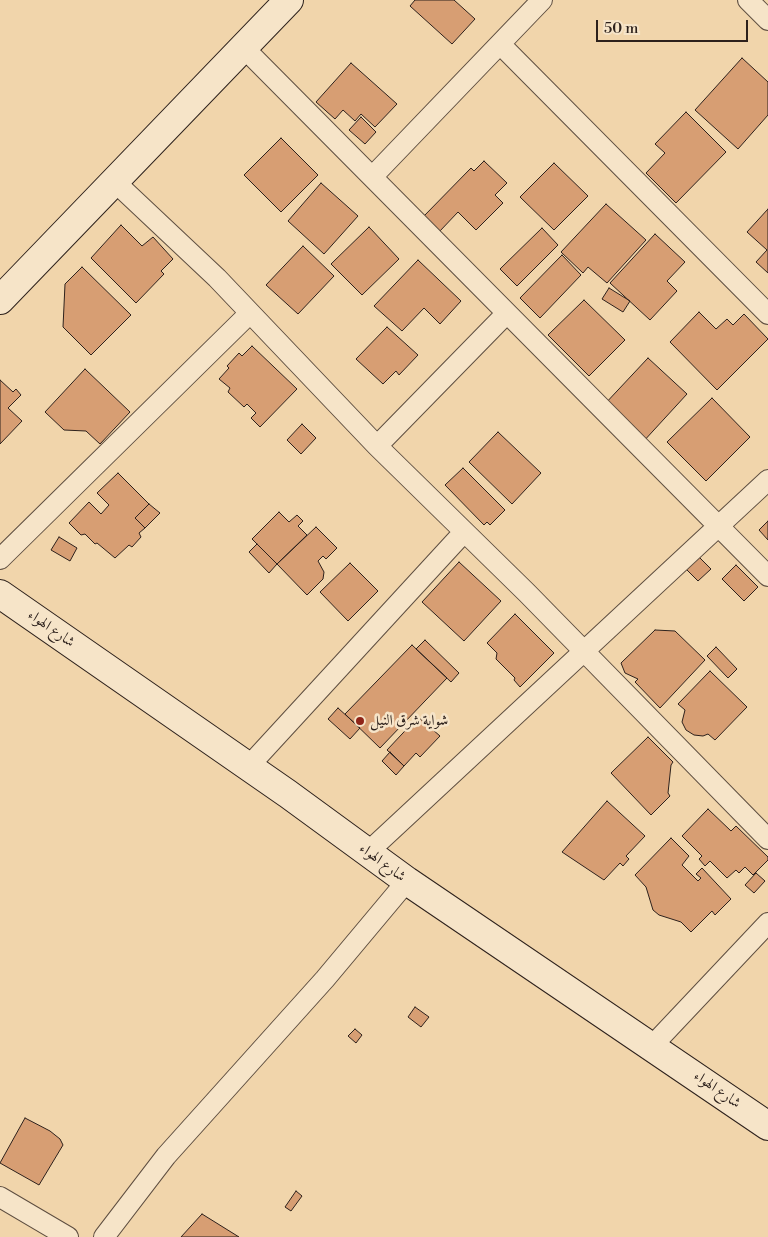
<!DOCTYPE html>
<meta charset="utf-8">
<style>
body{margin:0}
#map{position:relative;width:768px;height:1237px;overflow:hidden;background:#f1d5ab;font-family:"Libre Bodoni",serif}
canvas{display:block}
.scale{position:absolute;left:596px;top:20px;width:152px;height:22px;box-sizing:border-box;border:2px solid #2d211c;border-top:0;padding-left:6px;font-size:15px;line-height:18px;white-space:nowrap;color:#2d211c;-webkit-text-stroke:4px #f6e4c8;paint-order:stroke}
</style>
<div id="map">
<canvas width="768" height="1237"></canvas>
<div class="scale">50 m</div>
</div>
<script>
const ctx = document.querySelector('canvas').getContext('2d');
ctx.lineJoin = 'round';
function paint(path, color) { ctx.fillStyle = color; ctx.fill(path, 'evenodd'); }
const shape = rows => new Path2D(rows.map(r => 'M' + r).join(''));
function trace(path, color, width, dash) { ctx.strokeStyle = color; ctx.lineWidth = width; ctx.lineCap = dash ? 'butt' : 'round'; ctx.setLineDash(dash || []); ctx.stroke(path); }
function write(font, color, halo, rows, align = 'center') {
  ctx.font = font + ' "Libre Bodoni",Amiri,serif'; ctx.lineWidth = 5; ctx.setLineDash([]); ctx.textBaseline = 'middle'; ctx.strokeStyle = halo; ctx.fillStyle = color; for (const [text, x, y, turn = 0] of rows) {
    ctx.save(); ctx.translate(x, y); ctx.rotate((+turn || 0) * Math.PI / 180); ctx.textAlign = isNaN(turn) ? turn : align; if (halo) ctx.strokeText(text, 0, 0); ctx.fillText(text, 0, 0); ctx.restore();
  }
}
const building = shape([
 [415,0,454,0,475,19,452,44,410,6,415,0],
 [742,58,768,82,768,115,738,149,695,110,742,58],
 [351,63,397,104,375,127,361,114,355,121,343,110,335,119,316,102,351,63],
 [686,112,726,152,676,203,646,173,665,153,655,144,686,112],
 [361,117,376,132,365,144,349,130,361,117],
 [281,138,318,175,281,212,244,175,281,138],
 [484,161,507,183,495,195,503,203,476,230,458,212,439,232,423,217,471,168,474,171,484,161],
 [554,163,588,196,554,230,520,197,554,163],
 [321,183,358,216,324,254,288,221,321,183],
 [606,204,646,240,607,283,588,267,583,273,561,252,606,204],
 [768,209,768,273,756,262,767,250,747,232,768,209],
 [121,225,142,246,153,237,173,259,161,271,164,274,136,303,91,258,121,225],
 [369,227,399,259,362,295,331,264,369,227],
 [542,228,558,245,517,286,500,269,542,228],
 [655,234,685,262,667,281,677,291,650,320,610,283,655,234],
 [303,246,334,276,298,314,266,285,303,246],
 [562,255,581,275,540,318,520,298,562,255],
 [418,260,461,301,440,324,424,308,402,331,374,306,418,260],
 [82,267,131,315,91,355,63,327,65,284,82,267],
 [609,288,630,301,623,312,602,299,609,288],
 [584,300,625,340,589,376,548,335,584,300],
 [699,312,716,329,727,319,733,325,744,314,768,339,717,390,670,342,699,312],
 [387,327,418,355,399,375,396,371,383,384,356,359,387,327],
 [252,346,297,389,260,427,251,418,256,413,247,404,244,407,228,392,230,388,219,379,229,368,227,366,239,353,242,356,252,346],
 [648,358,687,394,642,443,603,406,648,358],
 [85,369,130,412,100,444,86,431,64,430,45,412,85,369],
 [0,380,13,392,16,389,21,395,8,408,22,421,0,444,0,380],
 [712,398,750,437,706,481,667,442,712,398],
 [302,424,316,438,301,454,287,440,302,424],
 [498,432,541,473,512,504,469,462,498,432],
 [463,468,505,510,490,525,487,522,484,525,445,485,463,468],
 [118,473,149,504,135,518,145,528,139,533,141,537,132,547,129,545,115,558,97,543,95,544,85,534,81,535,69,523,89,502,101,514,109,505,97,493,118,473],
 [149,504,160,513,145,528,135,518,149,504],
 [279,512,289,522,297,515,303,521,298,526,307,535,277,564,252,539,279,512],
 [768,521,768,540,759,530,768,521],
 [316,527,337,548,326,559,323,556,318,561,324,572,323,579,307,595,277,564,316,527],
 [59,537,77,548,70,561,51,550,59,537],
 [257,544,277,564,269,573,249,552,257,544],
 [695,553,711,569,698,581,682,565,695,553],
 [459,562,501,601,464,641,422,602,459,562],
 [350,563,378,591,348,621,320,592,350,563],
 [736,565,758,587,744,601,722,579,736,565],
 [515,614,554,653,520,687,514,680,515,678,496,659,497,653,487,643,515,614],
 [655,630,675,631,705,660,660,708,635,682,638,679,625,673,621,663,655,630],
 [425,640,459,673,451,682,416,649,425,640],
 [412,645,447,678,380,748,345,714,412,645],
 [716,647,737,669,728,678,707,656,716,647],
 [710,671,747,707,715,740,708,734,703,736,694,735,686,730,682,722,685,710,678,704,710,671],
 [338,708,360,728,350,739,328,719,338,708],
 [418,717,440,736,420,757,416,753,404,766,387,750,418,717],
 [648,737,673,762,671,765,668,793,670,796,651,815,611,773,648,737],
 [390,752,404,766,396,775,382,761,390,752],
 [607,801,645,836,626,856,629,859,623,866,620,863,604,880,562,852,607,801],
 [708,809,731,831,736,826,768,857,768,860,753,875,745,867,739,873,736,870,727,878,710,861,705,866,699,859,702,856,682,836,708,809],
 [671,838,689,856,682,865,698,881,701,878,696,874,702,868,731,899,715,915,712,911,691,932,681,922,659,915,653,910,646,887,635,875,671,838],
 [756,873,765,881,754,893,745,885,756,873],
 [415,1007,429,1017,421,1027,408,1017,415,1007],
 [355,1029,362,1035,356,1043,348,1036,355,1029],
 [25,1118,50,1131,60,1139,63,1145,39,1185,0,1163,25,1118],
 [296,1191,302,1196,291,1211,285,1207,296,1191],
 [202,1214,239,1237,181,1237,202,1214]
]);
paint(building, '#d79e73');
trace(building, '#2d211c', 1);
const street = shape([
 [748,0,768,20],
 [500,44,768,314],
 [243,47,768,576],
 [373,176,542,0],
 [114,181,217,278,377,446,527,593,768,839],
 [377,446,507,313],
 [0,559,250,313],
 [248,767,464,532],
 [368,852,768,480],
 [652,1046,768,923],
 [0,1197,68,1237],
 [104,1237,166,1156,325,979,407,881]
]);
const secondary = shape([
 [0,300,289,0],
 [0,594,288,794,407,881,768,1126]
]);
trace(street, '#5e4e40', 22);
trace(secondary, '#2d211c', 30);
trace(street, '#f6e4c8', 20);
trace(secondary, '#f6e4c8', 28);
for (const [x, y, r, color] of [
 [360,721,5,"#8f2418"]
]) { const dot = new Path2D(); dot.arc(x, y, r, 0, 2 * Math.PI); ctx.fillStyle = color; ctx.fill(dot); trace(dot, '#f6e4c8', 2); }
write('15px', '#2d211c', '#f6e4c8', [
 ["شارع الهواء",51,629,35],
 ["شارع الهواء",382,863,37],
 ["شارع الهواء",717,1090,35]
]);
write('15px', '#2d211c', '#f6e4c8', [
 ["شواية شرق النيل",370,721]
], 'left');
</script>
